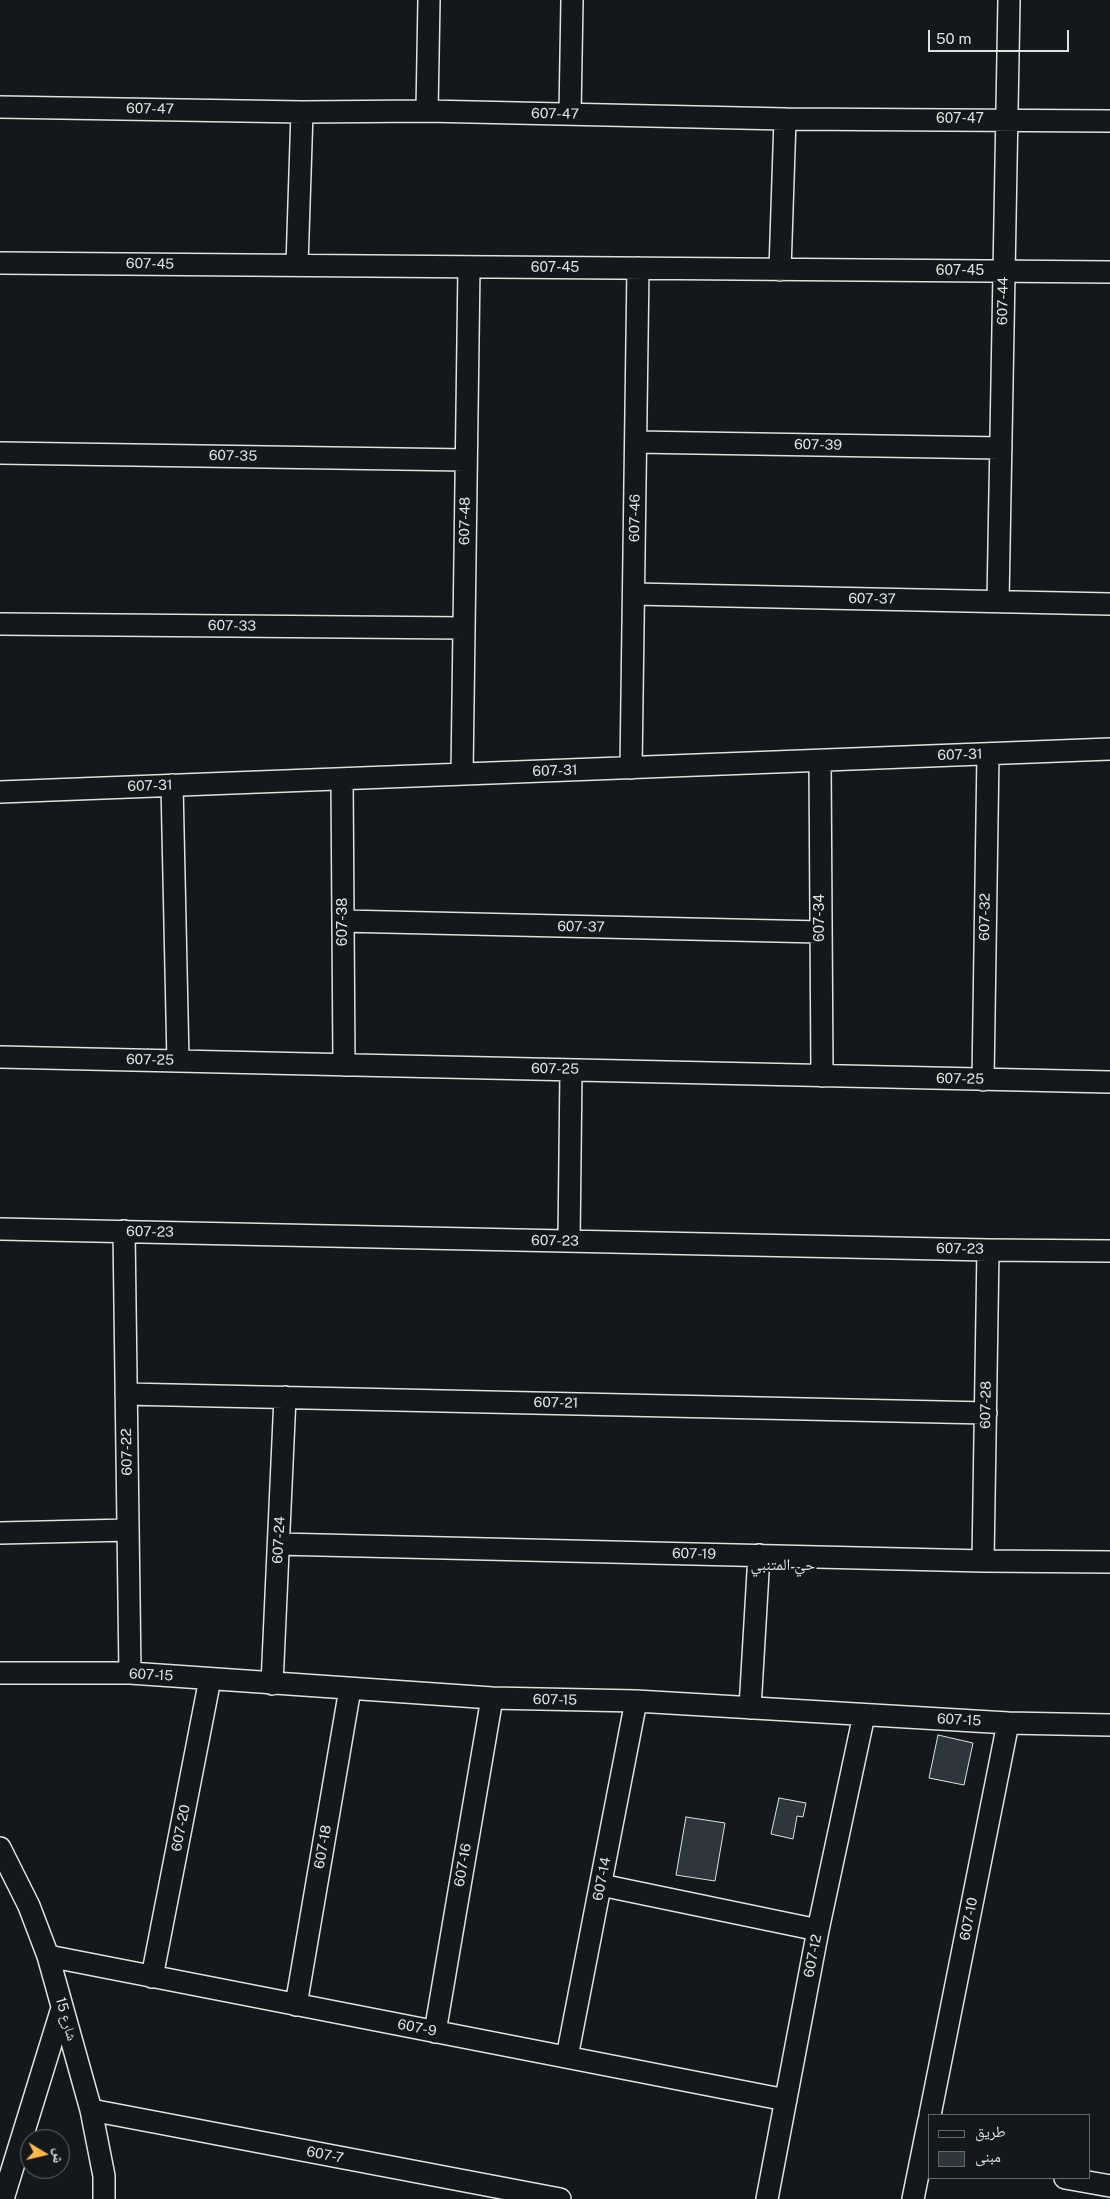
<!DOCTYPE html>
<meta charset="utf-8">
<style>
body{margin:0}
#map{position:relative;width:1110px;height:2199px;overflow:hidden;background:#14181c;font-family:"Public Sans","Noto Naskh Arabic",sans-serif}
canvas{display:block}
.legend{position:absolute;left:928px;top:2114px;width:162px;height:65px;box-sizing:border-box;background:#14181c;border:1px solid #626a69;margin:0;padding:6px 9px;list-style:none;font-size:15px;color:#d8e6dc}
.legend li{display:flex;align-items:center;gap:10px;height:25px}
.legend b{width:25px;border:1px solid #626a69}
.north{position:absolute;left:20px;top:2129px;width:50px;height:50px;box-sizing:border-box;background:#14181c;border:1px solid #626a69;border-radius:50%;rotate:99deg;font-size:14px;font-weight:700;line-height:20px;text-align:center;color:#d8e6dc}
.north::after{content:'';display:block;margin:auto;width:18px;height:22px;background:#ffb74d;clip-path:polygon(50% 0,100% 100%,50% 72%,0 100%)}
.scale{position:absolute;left:928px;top:30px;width:141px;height:22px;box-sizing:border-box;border:2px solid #d8e6dc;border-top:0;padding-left:6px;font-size:15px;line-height:18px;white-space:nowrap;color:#d8e6dc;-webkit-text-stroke:4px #14181c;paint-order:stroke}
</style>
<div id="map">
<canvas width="1110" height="2199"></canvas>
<ul class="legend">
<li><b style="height:6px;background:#14181c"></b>طريق</li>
<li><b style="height:14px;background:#2c363c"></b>مبنى</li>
</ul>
<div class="north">ش</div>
<div class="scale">50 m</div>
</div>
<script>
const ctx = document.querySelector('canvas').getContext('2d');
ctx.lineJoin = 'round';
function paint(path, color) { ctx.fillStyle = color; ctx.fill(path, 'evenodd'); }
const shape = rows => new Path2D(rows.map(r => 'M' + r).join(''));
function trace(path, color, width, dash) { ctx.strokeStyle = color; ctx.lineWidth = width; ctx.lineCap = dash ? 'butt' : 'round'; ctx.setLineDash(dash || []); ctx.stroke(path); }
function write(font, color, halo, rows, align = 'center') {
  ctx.font = font + ' "Public Sans","Noto Naskh Arabic",sans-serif'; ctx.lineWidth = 4; ctx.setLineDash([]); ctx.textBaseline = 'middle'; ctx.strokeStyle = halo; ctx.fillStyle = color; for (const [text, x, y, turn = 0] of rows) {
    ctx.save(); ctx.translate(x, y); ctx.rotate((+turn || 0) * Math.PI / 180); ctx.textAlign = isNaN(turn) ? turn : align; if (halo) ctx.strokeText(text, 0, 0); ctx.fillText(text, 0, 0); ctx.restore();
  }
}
const building = shape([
 [938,1735,973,1743,964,1785,929,1778,938,1735],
 [779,1798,806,1803,803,1817,797,1816,793,1839,771,1834,779,1798],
 [686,1817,725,1823,715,1881,676,1875,686,1817]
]);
paint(building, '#2c363c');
trace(building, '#d8e6dc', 1);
const minor = shape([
 [0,107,302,112,427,111,785,119,1110,121],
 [427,111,429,0],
 [570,114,572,0],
 [0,263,1110,272],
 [297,265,302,112],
 [780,270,785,119],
 [636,442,1001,448],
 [0,453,466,460],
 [634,594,1110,604],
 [998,601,1009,0],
 [0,624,464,628],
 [820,761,822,1076],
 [631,768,638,268],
 [462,774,469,267],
 [342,779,344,1065],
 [172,785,178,1061],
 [0,792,1110,749],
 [343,921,820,932],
 [0,1057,1110,1082],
 [983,1080,988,754],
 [0,1229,988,1250,1110,1251],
 [124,1231,130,1673],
 [569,1241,571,1070],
 [126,1394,986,1413],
 [0,1533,128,1530],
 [279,1544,983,1561,1110,1562],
 [983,1561,988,1250],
 [0,1673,130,1673,492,1698,636,1701,1008,1723,1110,1725],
 [272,1684,285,1397],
 [750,1708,759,1555],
 [0,1848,29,1906,48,1956,91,2110,104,2176,104,2199],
 [601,1885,818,1930],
 [48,1956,786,2100],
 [152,1977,210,1679],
 [296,2005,350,1689],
 [435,2032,492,1698],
 [567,2057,636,1701],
 [91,2110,560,2199],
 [930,2115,1008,1723],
 [1065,2178,1110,2186],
 [3,2199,62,2008],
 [767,2199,818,1930,864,1715],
 [913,2199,929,2120]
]);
trace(minor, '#d8e6dc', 24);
trace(minor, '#14181c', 21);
write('14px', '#d8e6dc', '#14181c', [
 ["607-47",150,109,1],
 ["607-47",555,114,1],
 ["607-47",960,119],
 ["607-45",150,264,1],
 ["607-45",555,268],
 ["607-45",960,271],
 ["607-44",1003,301,-89],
 ["607-39",818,445,1],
 ["607-35",233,456,1],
 ["607-46",635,518,-89],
 ["607-48",465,521,-89],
 ["607-37",872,599,1],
 ["607-33",232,626,1],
 ["607-31",960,755,-2],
 ["607-31",555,771,-2],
 ["607-31",150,786,-2],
 ["607-32",985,917,-89],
 ["607-34",820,918,-90],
 ["607-38",343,922,-90],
 ["607-37",581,927,1],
 ["607-25",150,1060,1],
 ["607-25",555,1069,1],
 ["607-25",960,1079,1],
 ["607-23",150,1232,1],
 ["607-23",555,1241,1],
 ["607-23",960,1249,1],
 ["607-21",556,1403,1],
 ["607-28",986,1405,-89],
 ["607-22",127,1452,-91],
 ["607-24",279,1540,-87],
 ["607-19",694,1554,1],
 ["607-15",151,1675,3],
 ["607-15",555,1700,1],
 ["607-15",959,1720,3],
 ["607-20",181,1828,-79],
 ["607-18",323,1847,-80],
 ["607-16",463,1865,-80],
 ["607-14",602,1879,-79],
 ["607-10",969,1919,-79],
 ["607-12",813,1956,-79],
 ["شارع 15",66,2019,74],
 ["607-9",417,2028,11],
 ["607-7",325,2155,11]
]);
write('16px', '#d8e6dc', '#14181c', [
 ["حي المتنبي",783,1565]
]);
</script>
